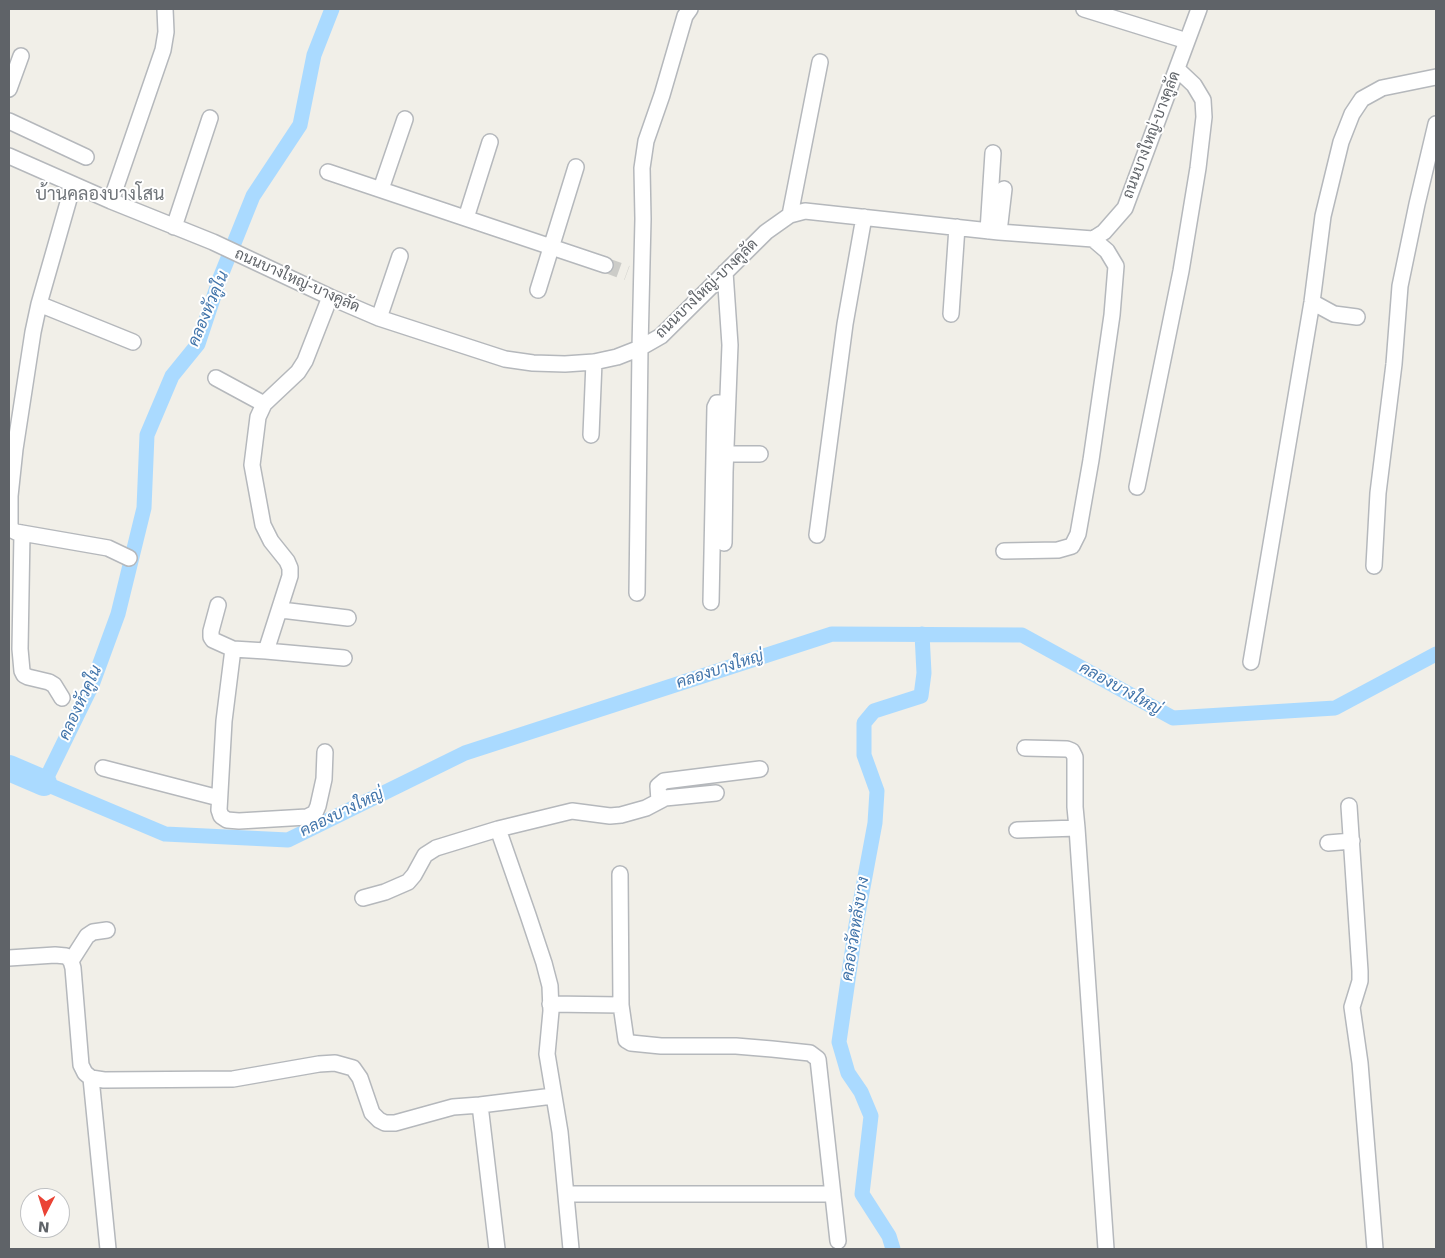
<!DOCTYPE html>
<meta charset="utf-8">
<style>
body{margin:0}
#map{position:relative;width:1445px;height:1258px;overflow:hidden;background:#f1efe8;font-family:"DejaVu Sans",sans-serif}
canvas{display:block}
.frame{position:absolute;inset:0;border:10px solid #5f6368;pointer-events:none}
.north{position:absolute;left:20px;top:1188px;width:50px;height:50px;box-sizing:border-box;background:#fff;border:1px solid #bfc1c3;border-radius:50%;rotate:185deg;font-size:14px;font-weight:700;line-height:20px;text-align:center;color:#5f6368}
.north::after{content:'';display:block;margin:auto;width:18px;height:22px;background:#ea4335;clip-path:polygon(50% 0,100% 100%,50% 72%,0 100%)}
</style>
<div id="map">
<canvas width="1445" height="1258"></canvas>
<div class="frame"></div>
<div class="north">N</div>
</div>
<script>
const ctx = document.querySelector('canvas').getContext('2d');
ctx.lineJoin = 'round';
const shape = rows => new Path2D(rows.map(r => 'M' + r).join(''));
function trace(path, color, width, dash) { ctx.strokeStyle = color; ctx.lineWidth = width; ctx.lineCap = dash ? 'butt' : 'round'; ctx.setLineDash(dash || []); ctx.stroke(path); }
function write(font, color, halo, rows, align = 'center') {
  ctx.font = font + ' "DejaVu Sans",Sarabun,sans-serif'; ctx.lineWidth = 4; ctx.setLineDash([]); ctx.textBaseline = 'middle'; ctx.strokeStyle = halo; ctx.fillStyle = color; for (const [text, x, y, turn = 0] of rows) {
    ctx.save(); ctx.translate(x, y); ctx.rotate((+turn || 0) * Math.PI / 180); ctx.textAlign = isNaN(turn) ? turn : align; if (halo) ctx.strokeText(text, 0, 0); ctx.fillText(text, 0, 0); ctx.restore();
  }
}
trace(shape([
 [332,9,314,55,300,125,253,196,220,278,198,344,172,376,147,435,144,508,118,614,92,685,44,783,165,834,288,840,465,753,832,634,1022,635,1173,718,1335,708,1436,654],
 [893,1249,889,1236,862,1194,871,1116,861,1092,848,1073,839,1042,856,925,875,823,877,791,864,755,864,723,874,711,921,696,924,673,922,634]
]), '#aadaff', 15);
trace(shape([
 [9,768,44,783]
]), '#aadaff', 26);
trace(shape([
 [605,265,627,273]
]), '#ccccc8', 15, [15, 8]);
const minor = shape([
 [1084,9,1187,41],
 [9,89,21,56],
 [9,121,86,157],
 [9,156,111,201,213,242,330,297,379,318,505,359,533,363,565,364,594,362,617,357,640,348,661,336,766,232,790,215,805,211,999,232,1093,239,1104,232,1125,208,1199,9],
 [328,172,605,265],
 [73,185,39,304,33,332,15,449,10,496,10,525,12,530,16,532,108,548,129,558],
 [381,189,405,119],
 [111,201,163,50,166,32,165,9],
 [790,215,820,62],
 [466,218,490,142],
 [174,227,210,118],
 [988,231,993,153],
 [999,232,1004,189],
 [538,290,576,167],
 [1312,302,1334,314,1357,317],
 [39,304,133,342],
 [951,314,957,227],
 [379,318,400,256],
 [216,378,264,404],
 [591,435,594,362],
 [726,454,760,454],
 [1137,487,1181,271,1198,168,1204,117,1203,100,1194,85,1177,69],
 [22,533,20,649,22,671,24,675,28,677,49,682,54,685,62,698],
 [817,535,845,324,864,217],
 [724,543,725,472,730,345,725,272],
 [1004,551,1058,550,1072,546,1078,534,1091,460,1112,315,1116,266,1107,251,1093,239],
 [1374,566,1378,493,1394,364,1400,286,1417,204,1436,124],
 [637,593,640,348,643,219,642,168,646,141,662,95,685,16,690,9],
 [711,602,715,407,717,403,727,403],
 [218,605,211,631,211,637,213,640,233,649,266,651,290,576,290,568,287,561,271,541,263,525,252,465,258,417,264,404,298,372,305,361,330,297],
 [281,610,348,618],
 [233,649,224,721,219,810,221,816,227,820,239,821,307,817,315,813,318,806,324,779,325,752],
 [266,651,344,658],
 [1251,662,1312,302,1323,216,1341,142,1352,114,1362,99,1382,88,1436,77],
 [1025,748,1067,749,1072,751,1075,757,1075,807,1077,828],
 [103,768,219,798],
 [659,801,658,786,664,781,760,769],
 [1349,806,1360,971,1360,981,1352,1007,1360,1063,1375,1249],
 [498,829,572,811,610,816,621,815,646,808,665,798,716,793],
 [1017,830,1077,828,1106,1249],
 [1328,843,1352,841],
 [620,874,621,1005,626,1040,631,1043,661,1046,736,1046,772,1049,810,1053,818,1059,838,1241],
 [363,898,385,892,408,882,414,875,425,855,436,848,498,829,528,915,544,963,550,986,551,1011,547,1054,560,1132,571,1249],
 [9,958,55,955,66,956,71,961,73,968,81,1065,85,1073,91,1078,104,1080,233,1079,319,1064,335,1063,353,1068,360,1078,372,1113,379,1120,385,1123,395,1123,453,1107,480,1105],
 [71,961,87,936,93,932,107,930],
 [550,1004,621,1005],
 [91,1078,108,1249],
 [566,1194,833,1194],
 [497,1249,480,1105,553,1096]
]);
trace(minor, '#b5b8bc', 18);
trace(minor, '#fff', 15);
write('15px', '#5f6368', '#fff', [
 ["ถนนบางใหญ่-บางคูลัด",1152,135,-69],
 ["ถนนบางใหญ่-บางคูลัด",297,281,24],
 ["ถนนบางใหญ่-บางคูลัด",707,289,-44]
]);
write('italic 16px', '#4174aa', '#fff', [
 ["คลองหัวคูใน",209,309,-67],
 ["คลองบางใหญ่",720,670,-18],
 ["คลองบางใหญ่",1120,689,29],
 ["คลองหัวคูใน",81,703,-65],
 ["คลองบางใหญ่",342,813,-26],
 ["คลองวัดหลังบาง",856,929,-81]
]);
write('18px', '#70757a', '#fff', [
 ["บ้านคลองบางโสน",100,195]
]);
</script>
